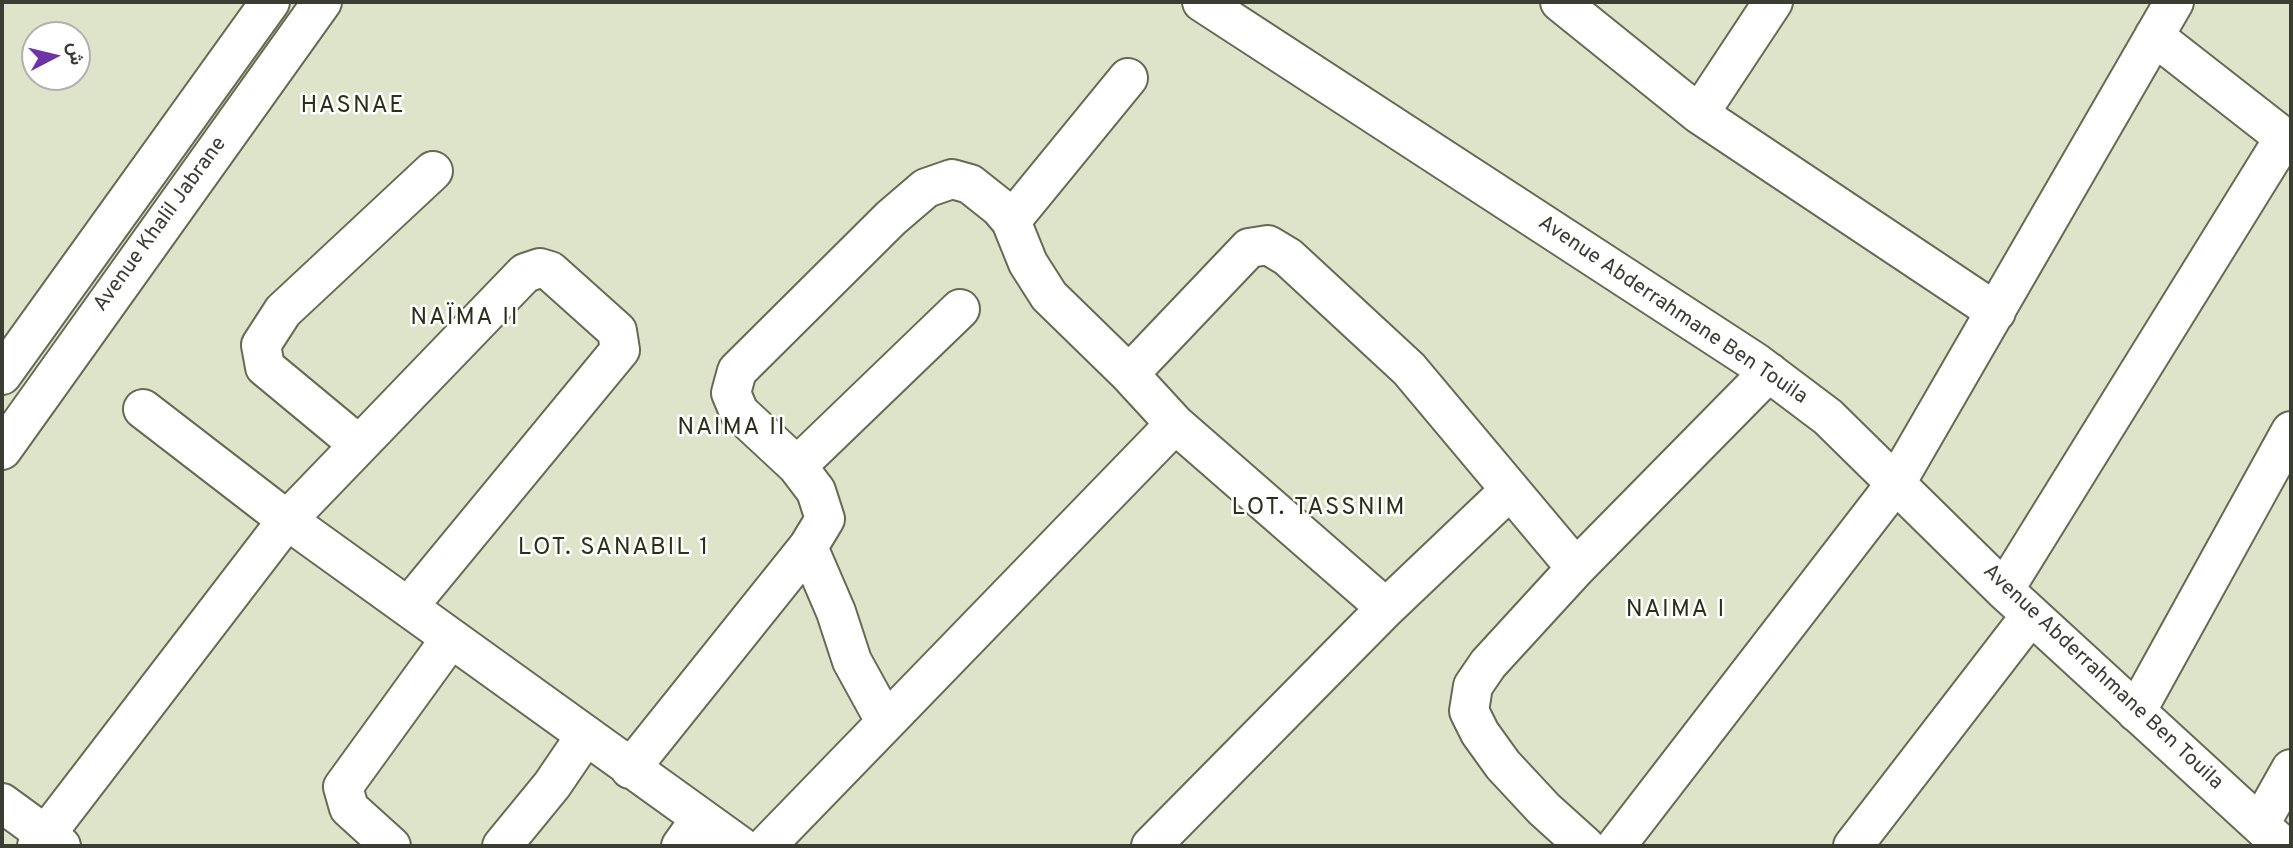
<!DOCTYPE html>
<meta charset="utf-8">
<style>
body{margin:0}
#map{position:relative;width:2293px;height:848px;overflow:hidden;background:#dee4c9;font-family:Overpass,Vazirmatn,sans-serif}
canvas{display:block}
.frame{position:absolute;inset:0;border:4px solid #3a3d32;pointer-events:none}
.north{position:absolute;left:21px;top:21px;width:70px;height:70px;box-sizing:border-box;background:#fff;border:2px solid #b0b1ad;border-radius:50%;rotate:83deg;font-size:19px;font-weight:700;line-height:28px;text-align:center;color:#3a3d32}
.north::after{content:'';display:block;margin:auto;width:24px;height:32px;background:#7032a7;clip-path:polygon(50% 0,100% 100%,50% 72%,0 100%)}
</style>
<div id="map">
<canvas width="2293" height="848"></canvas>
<div class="frame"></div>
<div class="north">ش</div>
</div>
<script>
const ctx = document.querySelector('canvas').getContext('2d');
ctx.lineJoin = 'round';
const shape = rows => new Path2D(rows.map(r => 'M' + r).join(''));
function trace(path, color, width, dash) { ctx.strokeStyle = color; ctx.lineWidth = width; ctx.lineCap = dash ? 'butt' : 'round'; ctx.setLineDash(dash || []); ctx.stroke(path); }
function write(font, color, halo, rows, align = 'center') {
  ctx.font = font + ' Overpass,sans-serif'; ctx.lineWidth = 5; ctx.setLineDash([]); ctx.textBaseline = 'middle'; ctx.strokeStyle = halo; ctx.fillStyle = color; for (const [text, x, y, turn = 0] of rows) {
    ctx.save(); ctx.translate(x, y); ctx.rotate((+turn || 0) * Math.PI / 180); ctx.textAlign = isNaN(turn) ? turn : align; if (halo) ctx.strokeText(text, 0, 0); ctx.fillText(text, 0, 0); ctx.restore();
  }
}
const minor = shape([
 [1202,2,1755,362,1828,417,2004,590,2283,846],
 [1560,2,1699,114,1996,312],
 [2154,36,2291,143],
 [1699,114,1773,2],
 [1011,221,1128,78],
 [1129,374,1249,248,1268,245,1288,257,1409,369,1576,568],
 [143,409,287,520,740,846],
 [359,445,265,367,261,345,283,311,433,171],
 [797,466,960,309],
 [2004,590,2284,138],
 [2136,712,2291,431],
 [885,721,852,661,836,612,808,547,825,519,816,491,797,466,739,412,731,393,737,371,891,218,926,188,952,179,970,184,999,207,1011,221,1028,263,1049,296,1129,374,1175,424],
 [630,769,808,547],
 [2,803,61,846],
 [2260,824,2291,769],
 [37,846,287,520,525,273,540,268,550,271,617,331,620,350,408,607],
 [391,846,349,808,343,787,451,638],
 [502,846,552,785,586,735],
 [681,846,701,818],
 [766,846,1175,424,1386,608],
 [1151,846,1386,608,1510,490],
 [1585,846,1544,809,1503,765,1480,733,1469,711,1473,686,1488,664,1576,568,1769,372],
 [1616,846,1896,483,2174,2],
 [1853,846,2031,615]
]);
const major = shape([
 [2,375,270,2],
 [2,450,322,2]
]);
trace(minor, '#656a53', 42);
trace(major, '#656a53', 42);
trace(minor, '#fff', 38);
trace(major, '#fff', 38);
write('21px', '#3a3d32', '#fff', [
 ["Avenue Khalil Jabrane",161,225,-54],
 ["Avenue Abderrahmane Ben Touila",1672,311,34],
 ["Avenue Abderrahmane Ben Touila",2102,678,43]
]);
ctx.letterSpacing = '2px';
write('24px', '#2c301b', '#fff', [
 ["HASNAE",353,107],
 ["NAÏMA II",465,319],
 ["NAIMA II",732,429],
 ["LOT. TASSNIM",1319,509],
 ["LOT. SANABIL 1",614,549],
 ["NAIMA I",1676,611]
]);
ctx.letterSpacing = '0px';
</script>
